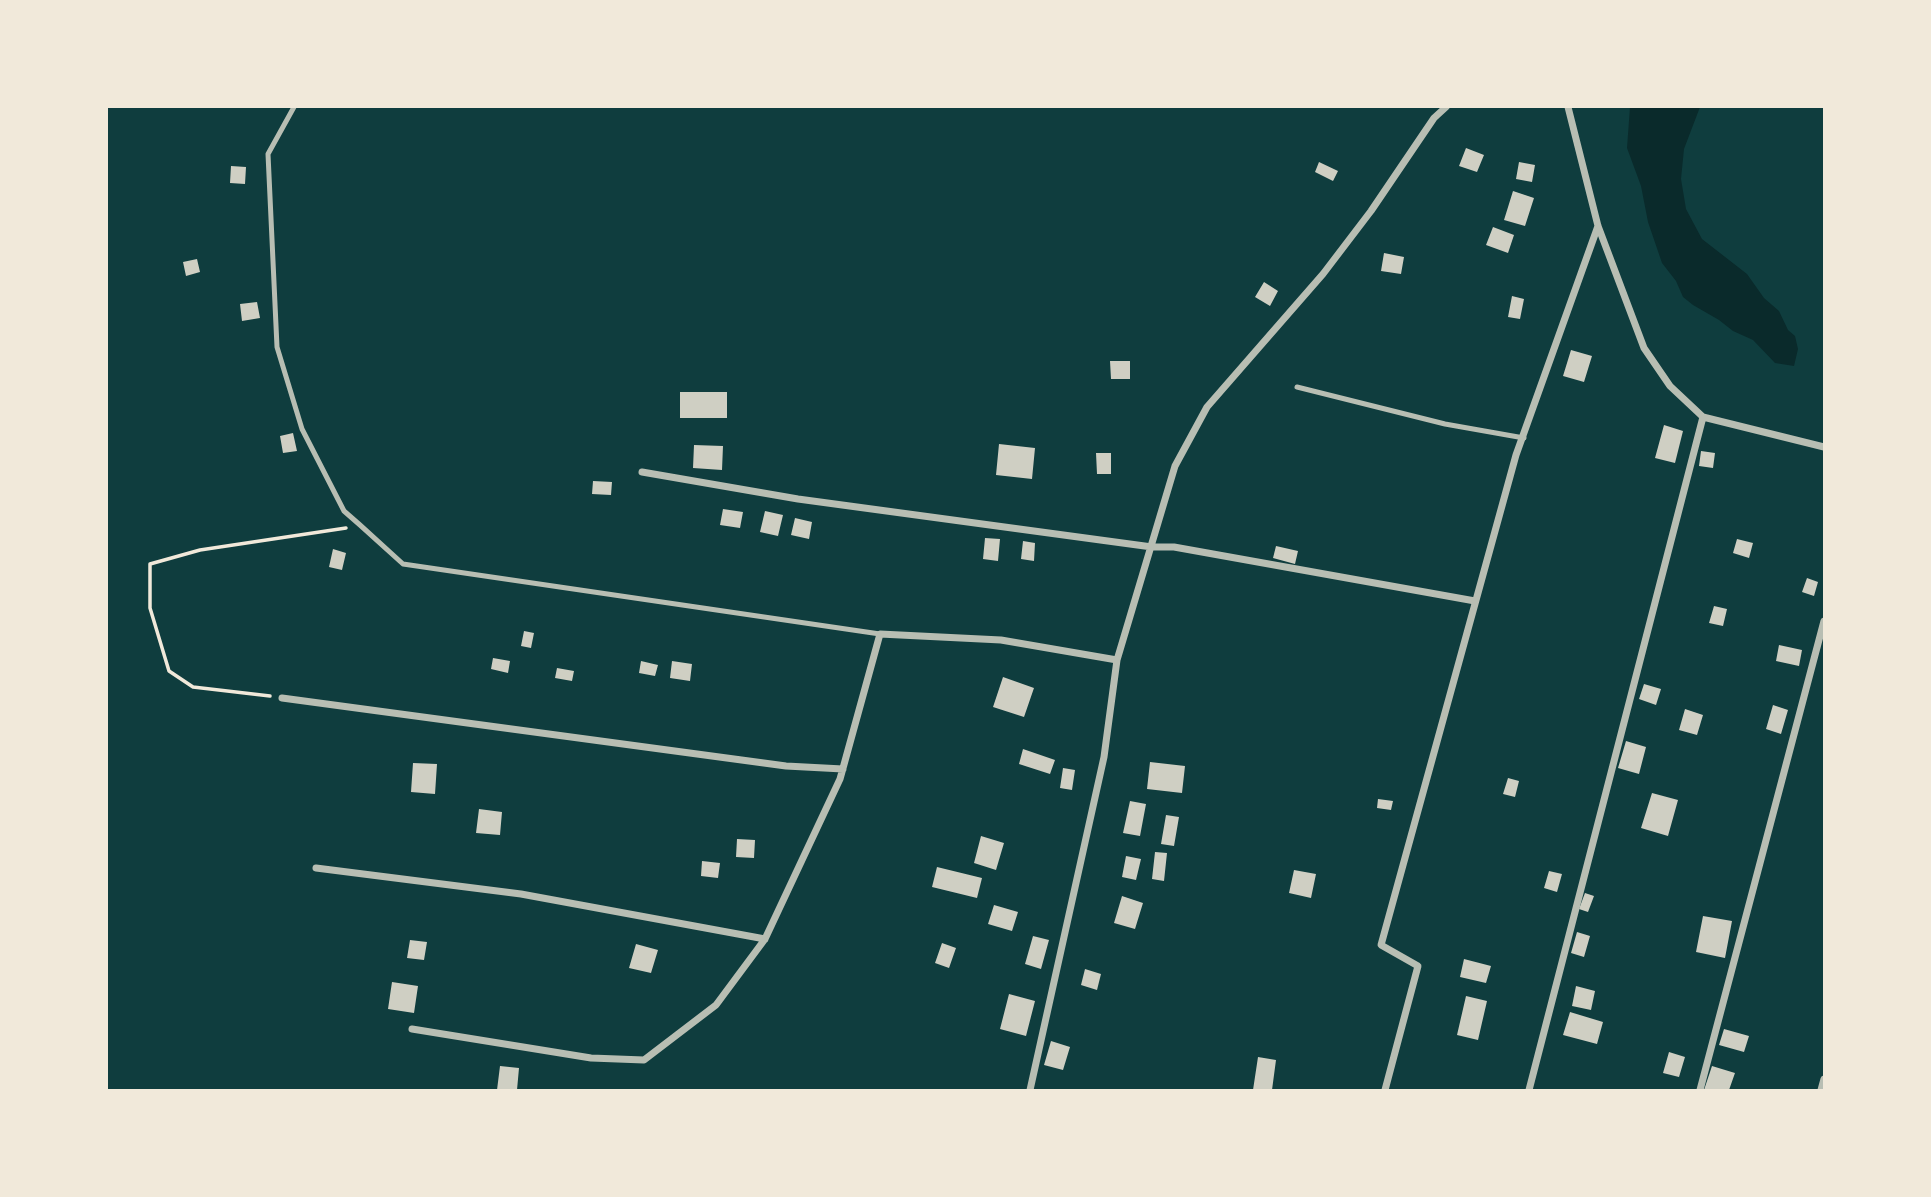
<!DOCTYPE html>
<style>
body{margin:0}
#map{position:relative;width:1931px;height:1197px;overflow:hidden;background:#0f3d3e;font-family:Arial,sans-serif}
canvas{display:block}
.frame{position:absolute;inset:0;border:108px solid #f1e9da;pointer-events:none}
</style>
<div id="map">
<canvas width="1931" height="1197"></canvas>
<div class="frame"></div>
</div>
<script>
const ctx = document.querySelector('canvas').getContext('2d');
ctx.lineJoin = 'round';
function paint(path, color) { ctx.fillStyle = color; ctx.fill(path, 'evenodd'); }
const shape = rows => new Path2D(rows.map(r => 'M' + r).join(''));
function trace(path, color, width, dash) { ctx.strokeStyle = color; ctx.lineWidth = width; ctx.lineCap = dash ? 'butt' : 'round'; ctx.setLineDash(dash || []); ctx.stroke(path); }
paint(shape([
 [1630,107,1700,107,1684,149,1681,179,1686,209,1702,239,1747,274,1764,298,1779,311,1788,330,1795,336,1798,349,1794,366,1775,363,1753,340,1733,331,1719,320,1693,305,1683,297,1676,281,1662,263,1648,222,1641,186,1627,148]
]), '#0a2a2b');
paint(shape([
 [1466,148,1484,155,1477,172,1459,166],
 [1319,162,1338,171,1333,181,1315,172],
 [1519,162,1535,165,1532,182,1516,179],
 [231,166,246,167,245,184,230,183],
 [1513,191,1534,198,1525,226,1504,220],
 [1493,227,1514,235,1508,253,1486,245],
 [1384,253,1404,257,1401,274,1381,271],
 [197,259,200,272,186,276,183,262],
 [1264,282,1278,291,1270,306,1255,297],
 [1512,296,1524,299,1520,319,1508,317],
 [257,302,260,318,242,321,240,304],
 [1571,350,1592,356,1584,382,1563,376],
 [1110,361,1130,361,1130,379,1111,379],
 [680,392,727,392,727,418,680,418],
 [1664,425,1683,431,1675,463,1655,458],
 [293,433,297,451,283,453,280,436],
 [999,444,1035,448,1032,479,996,475],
 [694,445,723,446,722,470,693,468],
 [1701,451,1715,453,1713,468,1699,466],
 [1096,453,1111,453,1111,474,1097,474],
 [593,481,612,482,611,495,592,494],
 [723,509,743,512,740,528,720,525],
 [765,511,783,515,778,536,760,532],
 [795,518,812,522,809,539,791,535],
 [985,538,1000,539,998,561,983,559],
 [1737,539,1753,543,1749,558,1733,553],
 [1023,541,1035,543,1034,561,1021,559],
 [1276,546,1298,551,1295,564,1273,558],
 [333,549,346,553,342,570,329,567],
 [1807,578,1818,582,1814,596,1802,592],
 [1714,606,1727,609,1723,626,1709,623],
 [524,631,534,633,531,648,521,646],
 [1779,645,1802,650,1799,666,1776,661],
 [493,658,510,661,508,673,491,669],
 [641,661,658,665,655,676,639,673],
 [672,661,692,664,690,681,670,678],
 [557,668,574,671,572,681,555,678],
 [1003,677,1034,688,1024,717,993,707],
 [1644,684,1661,689,1656,705,1639,699],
 [1773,705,1788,710,1781,734,1766,729],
 [1685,709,1703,715,1697,735,1679,730],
 [1626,741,1646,747,1639,774,1618,768],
 [1023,749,1055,760,1050,774,1019,764],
 [1150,762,1185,766,1182,793,1147,789],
 [413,763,437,764,435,794,411,792],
 [1063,768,1075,770,1072,790,1060,788],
 [1508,778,1519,781,1515,797,1503,794],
 [1652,793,1678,800,1668,836,1641,828],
 [1378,799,1393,801,1391,810,1377,808],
 [1130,801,1146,804,1140,836,1123,833],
 [479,809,502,812,500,835,476,833],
 [1166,815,1179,817,1174,846,1161,844],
 [981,836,1004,843,996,870,974,863],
 [737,839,755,840,754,858,736,857],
 [1155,852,1167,853,1164,881,1152,879],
 [1126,856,1141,859,1136,880,1122,877],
 [702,861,720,863,718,878,701,876],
 [937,867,982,878,977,898,932,887],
 [1294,870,1316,874,1311,898,1289,893],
 [1549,871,1562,874,1557,892,1544,888],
 [1585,893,1594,896,1588,912,1579,909],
 [1122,896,1143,903,1135,929,1114,923],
 [994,905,1018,912,1012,931,988,924],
 [1703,916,1732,921,1725,958,1696,952],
 [1577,932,1590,936,1584,957,1571,953],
 [1033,936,1049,940,1041,969,1025,964],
 [410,940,427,942,424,960,407,958],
 [942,943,956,948,949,968,935,963],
 [636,944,658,950,651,973,629,968],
 [1464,959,1491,966,1486,983,1460,977],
 [1085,969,1101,974,1097,990,1081,985],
 [392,982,418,986,414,1013,388,1009],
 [1576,986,1595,991,1591,1010,1572,1006],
 [1009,994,1035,1001,1026,1036,1000,1029],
 [1466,996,1487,1001,1478,1040,1457,1035],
 [1570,1012,1603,1022,1597,1044,1563,1035],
 [1724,1029,1749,1036,1744,1052,1719,1045],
 [1051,1041,1070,1047,1063,1070,1044,1065],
 [1669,1052,1685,1057,1679,1077,1663,1073],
 [1258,1057,1276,1060,1272,1090,1253,1090],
 [500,1066,519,1068,517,1090,497,1090],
 [1712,1066,1735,1073,1729,1090,1704,1090]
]), '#cfcfc3');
trace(shape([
 [270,696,193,687,169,671,150,608,150,564,200,550,346,528]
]), '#f1e9da', 3.5);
trace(shape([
 [294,107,268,154,277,347,302,429,344,511,360,525,403,564,880,634],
 [1297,387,1445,424,1524,438]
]), '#b8beb3', 5);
trace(shape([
 [1568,107,1598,226,1644,348,1670,386,1703,417,1824,447],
 [642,472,798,499,1152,547,1174,547,1475,601],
 [282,698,786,766,843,769],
 [316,868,521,894,765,939],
 [412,1029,591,1058,644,1060,716,1005,765,939,840,779,880,634,1001,640,1117,660],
 [1030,1090,1104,757,1117,660,1175,466,1207,407,1323,274,1371,211,1434,118,1446,107],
 [1385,1090,1418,966,1381,945,1516,455,1598,226],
 [1529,1090,1703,417],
 [1700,1090,1824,621],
 [1821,1090,1824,1079]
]), '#b8beb3', 7);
</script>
